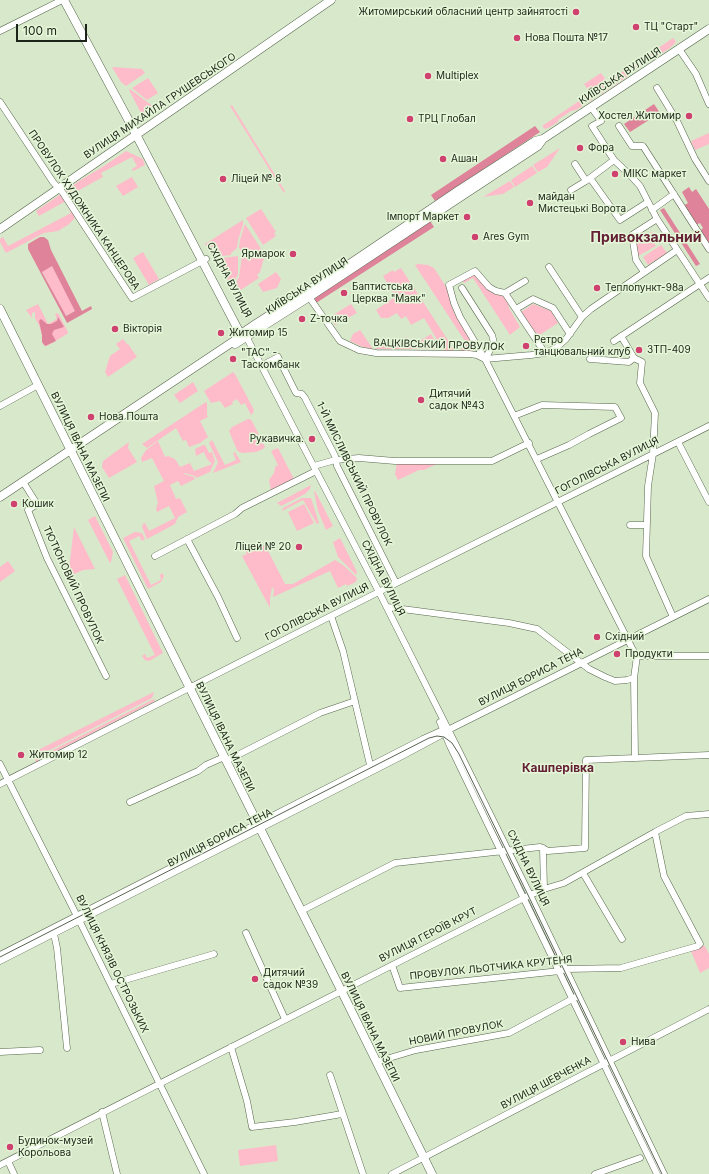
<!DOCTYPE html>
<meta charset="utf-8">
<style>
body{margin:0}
#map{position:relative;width:709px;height:1174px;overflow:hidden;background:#d8e9cb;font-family:Inter,sans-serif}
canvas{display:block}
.scale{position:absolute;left:16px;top:24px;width:71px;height:18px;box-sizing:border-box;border:2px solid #1c2318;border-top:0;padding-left:5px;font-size:12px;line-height:14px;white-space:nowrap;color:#1c2318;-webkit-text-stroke:3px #e5f7d8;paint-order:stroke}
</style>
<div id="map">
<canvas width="709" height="1174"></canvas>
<div class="scale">100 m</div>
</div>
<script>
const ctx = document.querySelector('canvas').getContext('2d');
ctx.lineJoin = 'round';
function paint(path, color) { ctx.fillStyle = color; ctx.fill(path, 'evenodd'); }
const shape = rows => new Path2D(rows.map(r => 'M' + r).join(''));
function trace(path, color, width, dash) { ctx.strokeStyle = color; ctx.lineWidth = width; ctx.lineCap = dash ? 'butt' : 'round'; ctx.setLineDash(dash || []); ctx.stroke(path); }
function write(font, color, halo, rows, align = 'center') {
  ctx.font = font + ' Inter,sans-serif'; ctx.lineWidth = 3; ctx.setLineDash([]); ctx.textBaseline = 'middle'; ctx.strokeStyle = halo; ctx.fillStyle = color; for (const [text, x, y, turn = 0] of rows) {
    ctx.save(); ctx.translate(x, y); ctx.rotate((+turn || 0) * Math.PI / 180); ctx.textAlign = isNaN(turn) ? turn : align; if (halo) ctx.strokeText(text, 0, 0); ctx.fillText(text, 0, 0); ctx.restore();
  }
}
paint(shape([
 [673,38,676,42,670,48,635,70,633,65],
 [112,67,142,69,145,73,126,86,121,82],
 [623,71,625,71,627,77,587,103,583,98],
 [601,73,606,80,589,91,584,84],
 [148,78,158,93,147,100,132,88],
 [130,89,154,107,142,115,129,90],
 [582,99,585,104,576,110,571,111,559,119,558,122,550,127,545,129,542,126],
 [232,105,285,191,284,193,230,106],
 [709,133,709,144,695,150,691,141],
 [560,148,547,167,538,172,533,165],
 [126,151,143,159,145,165,133,171,132,169,137,166,132,157,101,173,103,177,72,194,77,203,81,200,82,203,77,205,75,204,66,191,79,181,104,166],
 [532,166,537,173,515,187,511,180],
 [132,177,138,187,123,196,116,186],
 [510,181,514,187,503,194,483,197],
 [61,194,66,201,39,216,36,211],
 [69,203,75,216,74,219,68,225,58,231,44,233,6,253,0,242,0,239,3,237,8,246,71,213,67,204],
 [261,209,276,232,274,233,276,236,263,245,246,218],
 [243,220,243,225,238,240,237,248,231,253,231,255,213,257,205,244],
 [245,224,263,252,242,254,239,247,240,240],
 [652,232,657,241,654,243,656,246,638,256,636,242],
 [661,245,667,253,648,265,643,257],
 [143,252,159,279,149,285,133,258],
 [264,253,265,255,260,272,257,275,259,278,236,293,233,288,239,277,242,256],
 [238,256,238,274,232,286,215,259],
 [418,264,428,265,434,268,448,290,451,305,457,318,474,344,473,351,462,351,461,349,467,344,415,265],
 [52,266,76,311,65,316,42,271],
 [401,268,453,348,453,351,444,351,424,318,411,325,406,316,401,319,397,313,388,318,381,318,376,310,395,297,383,276,393,270,394,272],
 [276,272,281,279,277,288,263,292,258,284],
 [473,275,501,292,508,303,509,308,520,327,510,335,473,278,464,283,463,281],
 [38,304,48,324,57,319,55,314,58,313,68,332,67,334,47,346,44,345,42,342,42,335,39,325,35,318,35,312,32,313,32,318,26,310],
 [351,304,357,313,335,325,330,317],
 [533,304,551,311,558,323,538,336,521,312],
 [360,330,373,349,363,347,350,341,353,334],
 [431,334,438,346,436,349,375,349,386,341,391,347,406,337,412,346],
 [123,339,127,344,128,344,137,357,108,377,105,372,110,356,120,349,116,344],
 [233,372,235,374,254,410,253,413,251,415,245,403,241,405,237,399,232,402,233,404,225,408,220,401,211,403,204,391],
 [193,382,198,391,180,403,174,395],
 [206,402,207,403,207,415,208,417,200,421,208,437,200,443,189,447,186,440,183,441,176,428,147,448,142,444],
 [248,419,250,419,252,421,265,447,263,449,256,452,243,453,239,452,237,450,229,431,232,427],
 [212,440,225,465,236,460,233,453,235,452,241,462,213,473,218,462,209,443],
 [158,441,165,457,168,456,175,459,180,467,190,463,194,471,212,464,207,459,204,452,196,456,195,449,203,445,205,445,209,453,212,452,215,461,210,472,196,478,195,476,185,473,184,474,194,477,195,479,181,486,178,481,170,485,176,499,180,498,187,512,178,517,175,524,147,539,142,527,143,524,145,523,149,531,175,518,169,506,157,512,156,508,158,503,154,486,164,481,152,458,142,462,141,458,146,450],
 [129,442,128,448,137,462,109,478,102,467,103,461],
 [278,448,294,479,271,491,269,480,274,473,275,467,278,465,271,451],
 [397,462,436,462,437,464,424,470,419,470,398,480,395,474],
 [311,485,310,489,305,494,281,506,277,503],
 [315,491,333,526,326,530,318,511,314,492],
 [302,498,311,498,319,523,317,524,303,500,282,511,283,508],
 [304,504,314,523,297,531,288,512],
 [95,516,113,552,111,562,110,563,88,520],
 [74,527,95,569,83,570,68,577],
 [135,532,142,533,145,539,142,541,139,536,129,541,151,585,161,580,160,575,162,573,164,576,161,582,148,589,123,538],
 [340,538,357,572,356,575,338,557,333,542],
 [260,544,261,547,265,545,285,584,293,584,335,560,343,565,357,578,356,582,347,586,346,584,338,588,330,571,273,597,274,590,272,587,270,599,270,608,242,556,247,554,245,551],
 [8,561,15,571,0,582,0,567],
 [125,575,163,653,149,661,145,660,142,656,145,654,147,658,155,655,117,579],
 [154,692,152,698,34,758,32,753],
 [154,699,155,701,36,762,35,759],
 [703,946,705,946,709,954,709,968,700,973,691,951],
 [276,1145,278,1161,240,1166,238,1150]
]), '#febbc9');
paint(shape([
 [654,104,660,113,630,132,624,124],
 [535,126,540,132,438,199,435,201,431,195],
 [689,187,692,192,696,189,709,209,709,245,700,231,703,228,700,223,696,225,683,206,688,203,682,192],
 [664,208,700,264,696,266,660,210],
 [430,221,434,227,316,303,315,300,315,297],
 [40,237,44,237,48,240,51,250,82,311,91,306,92,309,67,323,28,249,28,244],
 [52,266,75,311,66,316,42,272],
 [58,317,64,327,54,330,52,334,56,341,45,346,42,342,42,335,39,321,41,319,47,324,51,324,57,321]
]), '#de8399');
const minor = shape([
 [0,31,62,0],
 [679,49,696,74,709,104],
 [657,88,677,121,695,159,709,181],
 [0,102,53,182,63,193,132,298,206,259],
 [591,107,601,121,592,126,614,160,630,175,640,186,657,219,709,298],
 [619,126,632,146,643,146,709,249],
 [575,164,586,181,614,160],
 [590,178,620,220,648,202],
 [571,190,586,181],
 [652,210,674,194],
 [549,267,582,317],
 [644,272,636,260,632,235,657,219],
 [462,288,492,335,494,343,485,359],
 [505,293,525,281],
 [309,297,340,341,359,350,376,353,469,354,477,355,485,359,531,355,545,353,556,348,566,339,582,317,591,309,677,250],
 [516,309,533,299,553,308,570,334],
 [621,336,634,358,642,362,640,383,655,413,653,454,648,486,646,556,673,617],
 [247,338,379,592,460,753,530,895,664,1174],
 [614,341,709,278],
 [545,353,505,293,496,291,489,287,475,271,449,285,454,303,460,317,485,359,633,650,637,656],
 [590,359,629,362,634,358],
 [261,366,278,357,296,393,302,394,305,398,335,456,337,466,396,583],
 [0,406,38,385],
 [514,416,542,405,615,407,621,418,589,434,569,445,537,459],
 [678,442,709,502],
 [314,466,335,460,359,458,395,461,492,461,529,443],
 [25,485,37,504,28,510,47,558,106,676],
 [630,525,646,525],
 [187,539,218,597,237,638],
 [155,556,235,514,242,508,316,471],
 [387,607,509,623,537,629,589,669,605,677,615,681,627,680,634,678,637,656,709,656],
 [331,616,343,651,371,769],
 [634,678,635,758],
 [440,722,450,746,657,1174],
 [226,761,320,713,355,701],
 [0,764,82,926,204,1174],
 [0,784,331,616,709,426],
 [130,802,198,771,206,765,224,757],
 [543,848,544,889],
 [583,873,622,939],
 [301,911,395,863,540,847,548,851,585,848,586,760,709,755],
 [246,933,285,1019],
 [54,934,57,948,67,1048],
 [0,955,423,739,443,730,448,730,494,707,709,599],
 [0,961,404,755,445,733],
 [392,965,400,988,560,971,566,969,621,968,698,946,700,944,664,876,655,832],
 [111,984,214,954],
 [231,1047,247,1101,252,1127,295,1122,342,1114],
 [0,1052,40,1050],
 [376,1062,416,1050,509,1033,576,997],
 [330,1075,363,1174],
 [102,1112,117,1174],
 [8,1161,14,1174],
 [0,1165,526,897,544,889,564,883,655,832,686,816,709,814],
 [392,1174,709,1009],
 [595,1174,640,1158]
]);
const major = shape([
 [64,0,129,121,243,339],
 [0,229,331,0],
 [0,309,341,990,432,1174],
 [235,344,309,297,468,192,538,146,543,139],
 [0,497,234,341,241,334,257,323,345,267,459,190,535,141,543,139,709,29]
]);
trace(minor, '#57664c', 7);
trace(major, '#57664c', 9);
trace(minor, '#fff', 6);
trace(major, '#fff', 8);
trace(shape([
 [0,957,429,738,437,736,444,737,452,743,459,754,528,895,662,1174]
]), '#5a6453', 1);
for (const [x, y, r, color] of [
 [576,12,4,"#cf4270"],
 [636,27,4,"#cf4270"],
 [517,38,4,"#cf4270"],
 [428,76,4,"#cf4270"],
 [689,116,4,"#cf4270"],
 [410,119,4,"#cf4270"],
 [580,148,4,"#cf4270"],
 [443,159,4,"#cf4270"],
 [615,174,4,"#cf4270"],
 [223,179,4,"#cf4270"],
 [530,203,4,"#cf4270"],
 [467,217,4,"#cf4270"],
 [475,237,4,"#cf4270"],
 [293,254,4,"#cf4270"],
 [597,288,4,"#cf4270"],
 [344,293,4,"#cf4270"],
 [302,319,4,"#cf4270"],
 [115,329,4,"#cf4270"],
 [221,333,4,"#cf4270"],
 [526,346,4,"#cf4270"],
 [639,350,4,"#cf4270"],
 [233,359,4,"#cf4270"],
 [421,400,4,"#cf4270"],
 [91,417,4,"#cf4270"],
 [312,439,4,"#cf4270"],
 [14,504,4,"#cf4270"],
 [299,547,4,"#cf4270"],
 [597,637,4,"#cf4270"],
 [617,654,4,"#cf4270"],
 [21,755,4,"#cf4270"],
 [255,979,4,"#cf4270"],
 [623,1042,4,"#cf4270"],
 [10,1147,4,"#cf4270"]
]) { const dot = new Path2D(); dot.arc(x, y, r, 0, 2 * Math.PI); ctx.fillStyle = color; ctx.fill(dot); trace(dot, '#e5f7d8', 1.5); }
write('10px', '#1c2318', '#e5f7d8', [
 ["Житомирський обласний центр зайнятості",568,12,"right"],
 ["ТЦ \"Старт\"",644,27],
 ["Нова Пошта №17",525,38],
 ["Multiplex",436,76],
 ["Хостел Житомир",681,116,"right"],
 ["ТРЦ Глобал",418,119],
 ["Фора",588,148],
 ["Ашан",451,159],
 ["МІКС маркет",623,174],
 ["Ліцей № 8",231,179],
 ["майдан",538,197],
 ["Мистецькі Ворота",538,209],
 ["Імпорт Маркет",459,217,"right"],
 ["Ares Gym",483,237],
 ["Ярмарок",285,254,"right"],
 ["Баптистська",352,287],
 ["Церква \"Маяк\"",352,299],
 ["Теплопункт-98а",605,288],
 ["Z-точка",310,319],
 ["Вікторія",123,329],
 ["Житомир 15",229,333],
 ["Ретро",534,340],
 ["танцювальний клуб",534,352],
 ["ЗТП-409",647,350],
 ["\"ТАС\" -",241,353],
 ["Таскомбанк",241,365],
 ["Дитячий",429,394],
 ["садок №43",429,406],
 ["Нова Пошта",99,417],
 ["Рукавичка.",304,439,"right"],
 ["Кошик",22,504],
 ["Ліцей № 20",291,547,"right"],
 ["Східний",605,637],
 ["Продукти",625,654],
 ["Житомир 12",29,755],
 ["Дитячий",263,973],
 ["садок №39",263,985],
 ["Нива",631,1042],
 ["Будинок-музей",18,1141],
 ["Корольова",18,1153]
], 'left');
write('10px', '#1c2318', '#e5f7d8', [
 ["КИЇВСЬКА ВУЛИЦЯ",620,76,-33],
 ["ВУЛИЦЯ МИХАЙЛА ГРУШЕВСЬКОГО",160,106,-34],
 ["ПРОВУЛОК ХУДОЖНИКА КАНЦЕРОВА",84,210,56],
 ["СХІДНА ВУЛИЦЯ",229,280,62],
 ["КИЇВСЬКА ВУЛИЦЯ",307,286,-33],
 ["ВАЦКІВСЬКИЙ ПРОВУЛОК",439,345,2],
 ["ВУЛИЦЯ ІВАНА МАЗЕПИ",80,447,64],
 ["ГОГОЛІВСЬКА ВУЛИЦЯ",607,466,-27],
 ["1-Й МИСЛИВСЬКИЙ ПРОВУЛОК",354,474,64],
 ["СХІДНА ВУЛИЦЯ",383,578,63],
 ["ТЮТЮНОВИЙ ПРОВУЛОК",73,585,65],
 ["ГОГОЛІВСЬКА ВУЛИЦЯ",317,612,-27],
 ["ВУЛИЦЯ БОРИСА ТЕНА",531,677,-27],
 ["ВУЛИЦЯ ІВАНА МАЗЕПИ",225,737,64],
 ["ВУЛИЦЯ БОРИСА ТЕНА",220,838,-27],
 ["СХІДНА ВУЛИЦЯ",528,868,64],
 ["ВУЛИЦЯ ГЕРОЇВ КРУТ",428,935,-27],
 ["ВУЛИЦЯ КНЯЗІВ ОСТРОЗЬКИХ",112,964,64],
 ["ПРОВУЛОК ЛЬОТЧИКА КРУТЕНЯ",491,968,-6],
 ["ВУЛИЦЯ ІВАНА МАЗЕПИ",370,1027,64],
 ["НОВИЙ ПРОВУЛОК",456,1033,-11],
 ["ВУЛИЦЯ ШЕВЧЕНКА",546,1083,-28]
]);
write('bold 12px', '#642035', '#e5f7d8', [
 ["Кашперівка",558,768]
]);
write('bold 14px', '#642035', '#e5f7d8', [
 ["Привокзальний",646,238]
]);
</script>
